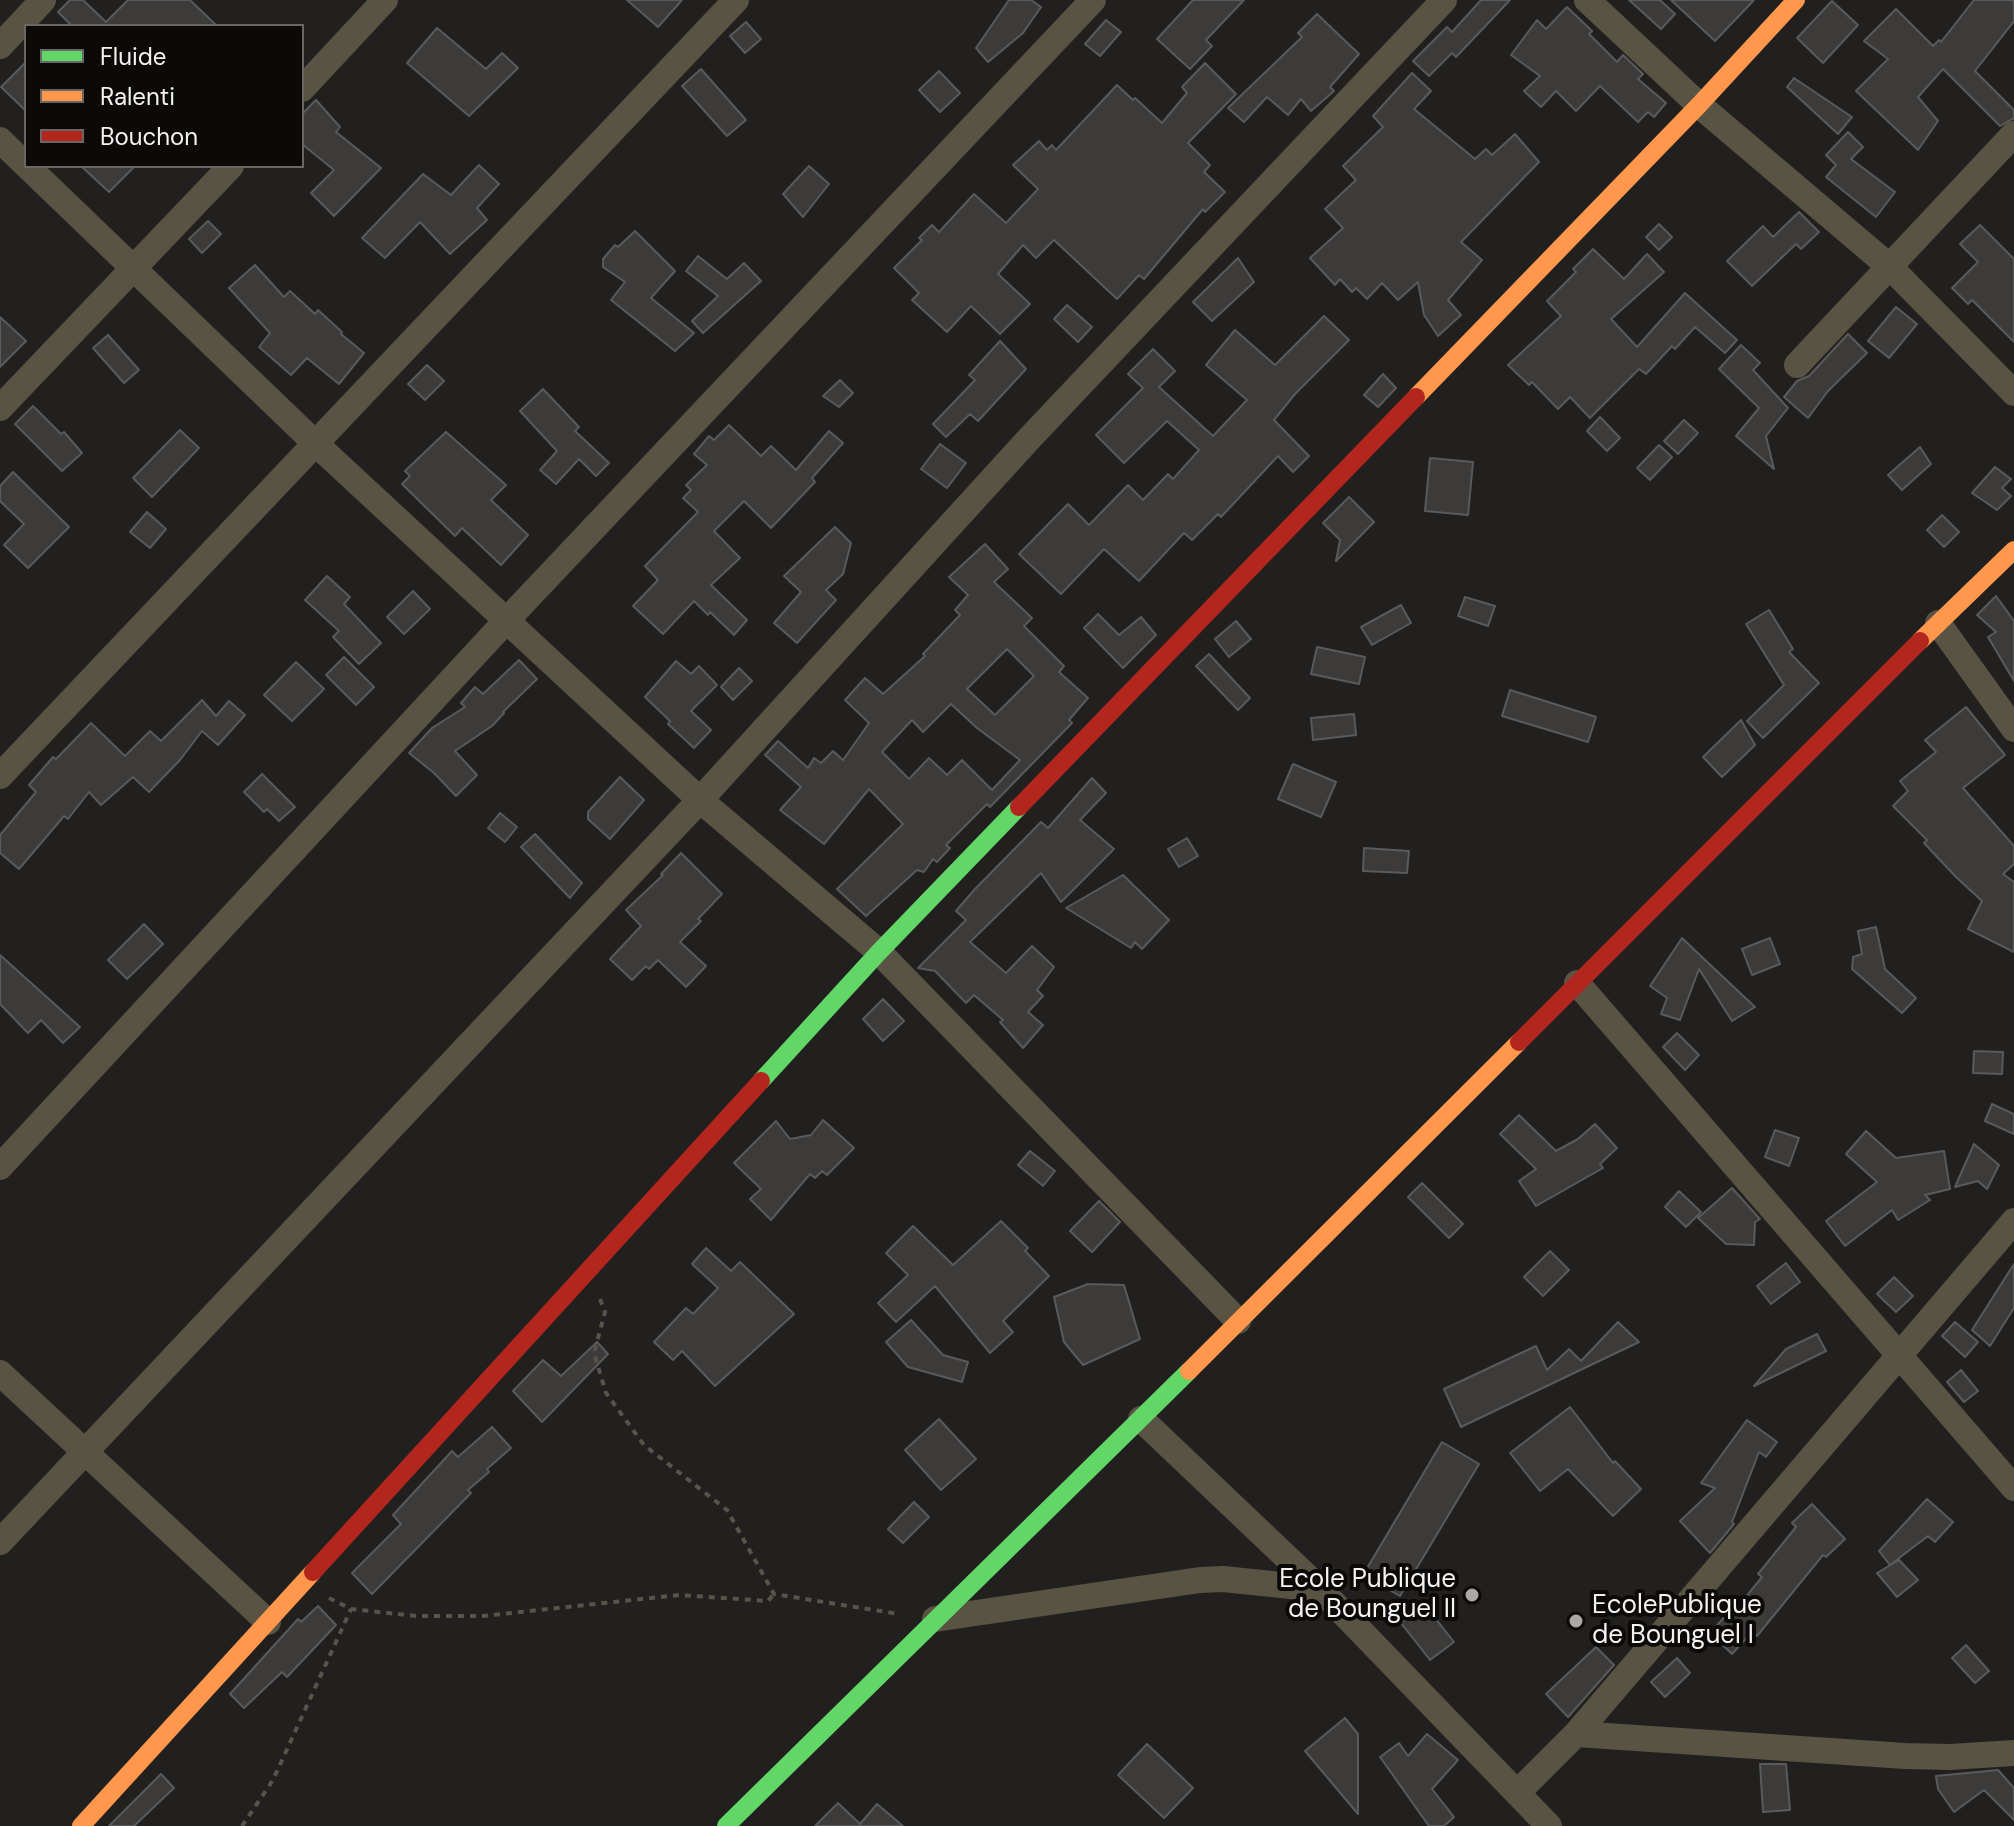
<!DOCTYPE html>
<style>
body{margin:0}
#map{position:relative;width:2014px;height:1826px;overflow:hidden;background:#21201f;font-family:"DM Sans",sans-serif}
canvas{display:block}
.legend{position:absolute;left:24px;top:24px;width:280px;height:144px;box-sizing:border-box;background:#0b0a09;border:2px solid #696766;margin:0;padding:10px 14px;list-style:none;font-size:24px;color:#f5f3f2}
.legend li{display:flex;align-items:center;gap:16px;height:40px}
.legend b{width:40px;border:2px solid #696766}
</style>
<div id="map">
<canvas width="2014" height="1826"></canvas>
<ul class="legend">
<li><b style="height:10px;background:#63d668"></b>Fluide</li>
<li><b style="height:10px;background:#ff974d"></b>Ralenti</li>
<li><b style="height:10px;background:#b3261e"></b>Bouchon</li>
</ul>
</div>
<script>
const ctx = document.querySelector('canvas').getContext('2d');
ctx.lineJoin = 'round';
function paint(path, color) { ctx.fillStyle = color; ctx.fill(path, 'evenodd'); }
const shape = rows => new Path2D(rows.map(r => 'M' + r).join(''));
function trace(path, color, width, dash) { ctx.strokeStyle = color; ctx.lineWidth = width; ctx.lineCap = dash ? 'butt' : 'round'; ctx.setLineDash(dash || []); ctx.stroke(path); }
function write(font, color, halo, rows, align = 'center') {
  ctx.font = font + ' "DM Sans",sans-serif'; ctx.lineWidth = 8; ctx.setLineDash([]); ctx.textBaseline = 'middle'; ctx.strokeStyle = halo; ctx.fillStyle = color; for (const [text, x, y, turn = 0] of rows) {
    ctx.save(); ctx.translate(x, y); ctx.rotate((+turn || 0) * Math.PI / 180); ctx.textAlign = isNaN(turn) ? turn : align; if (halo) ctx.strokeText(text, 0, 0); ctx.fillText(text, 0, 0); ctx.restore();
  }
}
const building = shape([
 [70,0,83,0,106,22,128,0,190,0,217,26,72,26,58,12,70,0],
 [627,0,682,0,658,27,627,0],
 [1009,0,1031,0,1041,7,1023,33,988,62,976,48,1009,0],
 [1193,0,1244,0,1206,40,1212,46,1190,69,1157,39,1193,0],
 [1481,0,1510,0,1456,57,1452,53,1429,76,1413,61,1447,27,1452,32,1481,0],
 [1629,0,1660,0,1675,14,1661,29,1629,0],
 [1671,0,1754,0,1715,41,1671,0],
 [1974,0,2014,0,2014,21,1975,71,2014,110,2014,118,2000,126,1943,69,1918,97,1938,121,1918,150,1856,91,1888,59,1864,41,1896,9,1933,46,1939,40,1941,42,1974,0],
 [1832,1,1858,25,1823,63,1797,38,1832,1],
 [1567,7,1592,31,1589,34,1617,62,1623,55,1643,74,1638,79,1666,103,1654,117,1648,112,1638,122,1600,86,1576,111,1556,91,1541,107,1524,91,1540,76,1511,55,1537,20,1546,29,1567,7],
 [1317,14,1359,54,1330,87,1334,91,1311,111,1301,99,1288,115,1267,97,1244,122,1228,108,1302,37,1298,33,1317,14],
 [1106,20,1121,32,1100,56,1085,44,1106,20],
 [746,22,761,39,745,53,730,36,746,22],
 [437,28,486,69,502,53,518,68,469,116,407,63,437,28],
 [26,62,26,111,1,87,26,62],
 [1205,63,1236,94,1188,143,1210,165,1204,172,1225,192,1205,212,1203,209,1144,279,1139,275,1117,299,1054,240,1036,258,1023,245,998,274,1030,304,1000,334,971,306,947,332,912,300,919,293,894,268,922,240,919,238,932,225,939,232,974,194,1006,223,1038,189,1013,165,1039,141,1047,150,1052,145,1056,150,1117,85,1133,100,1135,98,1162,123,1187,93,1182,87,1205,63],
 [701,69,746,120,727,136,682,86,701,69],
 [939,71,960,93,940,112,919,90,939,71],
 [1412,73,1431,91,1414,109,1475,159,1486,149,1492,155,1515,134,1539,162,1461,242,1482,260,1448,300,1461,315,1438,336,1424,315,1418,282,1398,300,1382,283,1367,299,1356,288,1352,292,1340,279,1335,285,1310,258,1343,228,1325,209,1356,180,1343,166,1383,127,1373,116,1412,73],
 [1794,78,1852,117,1838,134,1787,87,1794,78],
 [316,100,340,127,336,132,381,168,334,216,311,193,334,170,302,144,302,114,316,100],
 [1848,132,1863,147,1851,159,1895,192,1876,217,1826,177,1836,165,1826,155,1848,132],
 [479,165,499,184,477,208,487,220,450,254,420,222,385,258,362,238,423,174,451,195,479,165],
 [81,166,135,166,109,192,81,166],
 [809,166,829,184,803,217,783,194,809,166],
 [1799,212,1819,232,1801,249,1796,244,1752,286,1727,261,1763,226,1773,237,1799,212],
 [208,221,221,234,202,253,189,239,208,221],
 [1659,224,1672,237,1659,250,1646,237,1659,224],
 [1980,225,2014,259,2014,342,1972,300,1968,304,1952,288,1978,262,1960,244,1980,225],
 [635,231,675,271,651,298,694,333,675,351,611,300,625,282,603,267,603,259,615,245,618,247,635,231],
 [1593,249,1624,279,1647,254,1664,272,1611,319,1637,347,1685,293,1737,340,1725,353,1695,327,1675,349,1672,346,1646,374,1639,369,1590,418,1570,397,1558,409,1532,382,1529,385,1508,365,1561,316,1547,301,1576,272,1573,269,1593,249],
 [698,256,727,279,744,263,761,281,703,333,692,321,718,296,686,271,698,256],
 [1238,258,1254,282,1212,321,1193,302,1238,258],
 [255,265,284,297,290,291,315,314,318,310,342,332,341,334,364,353,339,384,307,358,291,375,259,347,270,333,229,288,255,265],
 [1067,305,1092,327,1078,342,1054,319,1067,305],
 [1896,307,1917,324,1889,358,1868,341,1896,307],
 [1324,316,1349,340,1295,394,1274,420,1309,456,1293,472,1278,456,1221,517,1218,514,1192,540,1184,533,1139,581,1104,549,1061,594,1019,554,1068,504,1089,525,1128,485,1143,500,1168,474,1173,479,1199,450,1167,421,1124,463,1096,435,1143,388,1128,374,1153,349,1175,371,1159,387,1213,436,1247,400,1206,365,1235,330,1275,365,1324,316],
 [0,317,26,341,0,367,0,317],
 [1848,334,1867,353,1828,391,1808,418,1784,397,1797,381,1809,376,1848,334],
 [108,335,139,370,124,383,93,348,108,335],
 [1000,341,1026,369,978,421,970,414,946,437,933,424,975,380,969,375,1000,341],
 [1741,345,1760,363,1753,370,1788,408,1766,436,1774,469,1736,436,1759,408,1719,369,1741,345],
 [427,365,444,381,425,400,408,384,427,365],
 [1383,374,1396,388,1378,407,1364,395,1383,374],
 [840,380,853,393,839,407,823,396,840,380],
 [543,389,579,427,575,431,609,463,596,476,579,459,556,484,540,470,557,451,520,411,543,389],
 [33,406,61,434,64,432,82,453,62,471,15,424,33,406],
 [1600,417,1620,438,1607,451,1587,431,1600,417],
 [1684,420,1698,433,1678,454,1664,441,1684,420],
 [729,425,761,456,771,446,796,470,829,431,843,443,812,478,815,482,771,528,744,501,714,531,740,558,711,585,747,620,734,635,710,612,708,615,694,601,663,634,633,606,658,580,645,566,698,512,683,498,691,490,686,485,707,465,694,454,709,436,714,440,729,425],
 [180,430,199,448,152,497,133,478,180,430],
 [446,432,506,485,491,500,528,535,501,565,462,528,455,536,402,484,410,476,405,471,446,432],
 [940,444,966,463,947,488,921,469,940,444],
 [1659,445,1672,457,1650,480,1637,468,1659,445],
 [1920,447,1931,464,1902,490,1888,475,1920,447],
 [1430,458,1473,462,1468,515,1425,511,1430,458],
 [1995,467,2011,479,2002,488,2011,496,1997,510,1972,493,1995,467],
 [13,472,69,527,28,568,4,545,24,524,0,501,0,486,13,472],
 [1349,497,1374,522,1336,561,1340,540,1323,523,1349,497],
 [147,512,166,529,150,548,130,532,147,512],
 [1942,515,1959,532,1944,547,1927,530,1942,515],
 [835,527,851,543,843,574,826,590,836,600,797,643,774,623,801,592,784,576,835,527],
 [985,544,1008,569,994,582,1032,618,1024,626,1064,666,1059,672,1088,698,1069,720,1072,723,990,807,987,804,946,845,950,848,937,862,933,859,924,872,917,870,866,916,837,889,903,824,869,789,824,844,780,810,801,787,765,755,778,741,808,768,814,758,821,763,833,751,843,760,869,723,845,700,865,678,883,694,925,656,923,654,960,615,955,610,968,595,949,577,985,544],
 [1007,649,1034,676,995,715,967,689,1007,649],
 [951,704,977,728,1020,760,992,790,962,760,947,775,929,758,909,779,882,752,912,720,923,732,951,704],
 [327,576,350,597,344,604,381,643,359,664,333,637,339,631,305,600,327,576],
 [413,591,430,609,404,634,387,617,413,591],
 [1996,596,2014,621,2014,681,1988,637,1996,632,1977,615,1996,596],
 [1465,597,1495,606,1488,626,1458,616,1465,597],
 [1401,605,1411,623,1372,645,1361,627,1401,605],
 [1769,610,1793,649,1789,652,1819,683,1763,738,1747,721,1784,685,1746,624,1769,610],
 [1098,614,1119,635,1141,617,1156,635,1123,668,1084,628,1098,614],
 [1236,621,1251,639,1229,657,1215,639,1236,621],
 [1317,647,1365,657,1359,684,1311,674,1317,647],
 [1209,654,1250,698,1238,710,1196,666,1209,654],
 [344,657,374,687,356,705,326,675,344,657],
 [519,660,537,679,503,712,504,713,492,726,455,751,477,775,456,796,434,773,409,753,432,728,465,707,461,703,475,687,483,694,519,660],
 [676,661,691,674,699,666,717,685,691,711,711,730,694,748,668,724,670,721,645,697,676,661],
 [296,662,324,689,292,721,264,695,296,662],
 [739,668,752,681,733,700,721,687,739,668],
 [1510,690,1596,717,1588,742,1502,716,1510,690],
 [202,700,216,716,229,701,245,715,218,745,202,731,180,760,149,792,133,777,101,805,89,792,68,819,64,816,19,869,0,853,0,835,36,792,29,785,53,757,56,759,91,723,125,756,150,731,161,741,202,700],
 [1966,707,2005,755,1963,788,2014,846,2014,864,2003,874,2014,882,2014,952,1968,929,1982,901,1956,877,1924,843,1927,840,1893,806,1908,791,1900,781,1936,752,1925,740,1966,707],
 [1354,714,1356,735,1313,740,1311,718,1354,714],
 [1741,720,1755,745,1722,777,1703,757,1741,720],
 [1293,764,1336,782,1321,817,1278,799,1293,764],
 [262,774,295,807,279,821,267,809,264,812,244,792,262,774],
 [620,777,644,800,610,839,588,819,588,812,620,777],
 [1092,778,1106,793,1080,820,1114,849,1061,902,1041,873,970,942,1006,973,1032,946,1054,967,1037,990,1043,996,1028,1012,1043,1025,1023,1048,1000,1022,1003,1020,974,995,966,1003,935,971,918,968,966,920,956,911,975,889,1041,822,1048,828,1092,778],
 [500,813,517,827,505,842,488,828,500,813],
 [535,834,582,883,570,898,521,847,535,834],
 [1187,838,1198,856,1179,867,1168,849,1187,838],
 [1364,848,1409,851,1407,873,1363,871,1364,848],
 [681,853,722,894,698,919,701,921,680,942,706,966,686,987,658,960,649,969,646,966,632,980,610,959,641,926,626,910,663,875,661,874,681,853],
 [1123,875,1169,920,1142,949,1135,942,1131,948,1066,908,1123,875],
 [144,924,163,944,127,979,108,960,144,924],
 [1876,927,1885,969,1916,998,1902,1013,1852,969,1853,957,1862,954,1858,931,1876,927],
 [1682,938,1703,958,1755,1007,1732,1021,1699,969,1680,1020,1661,1014,1667,998,1650,986,1682,938],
 [1770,938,1780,964,1752,975,1742,949,1770,938],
 [0,955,80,1027,63,1043,41,1020,28,1033,0,1004,0,955],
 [883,999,904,1021,883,1041,863,1019,883,999],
 [1677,1033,1699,1055,1685,1070,1663,1047,1677,1033],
 [1974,1051,2003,1052,2002,1074,1973,1073,1974,1051],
 [1992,1104,2014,1114,2014,1134,1985,1121,1992,1104],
 [1519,1115,1556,1151,1578,1139,1595,1124,1617,1148,1600,1164,1603,1168,1536,1206,1519,1181,1536,1169,1500,1134,1519,1115],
 [823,1120,854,1148,827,1175,822,1171,815,1178,810,1174,771,1220,750,1199,761,1189,734,1163,776,1121,790,1139,811,1135,823,1120],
 [1775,1130,1799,1138,1789,1166,1765,1157,1775,1130],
 [1866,1131,1896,1158,1944,1151,1950,1189,1925,1195,1930,1200,1898,1220,1892,1210,1845,1246,1826,1221,1877,1182,1846,1154,1866,1131],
 [1974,1144,1999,1165,1987,1189,1978,1181,1955,1187,1974,1144],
 [1030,1151,1055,1171,1043,1186,1018,1165,1030,1151],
 [1422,1183,1463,1224,1449,1238,1408,1197,1422,1183],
 [1732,1188,1760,1219,1755,1222,1754,1245,1726,1244,1698,1218,1732,1188],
 [1679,1191,1701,1212,1686,1227,1665,1207,1679,1191],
 [1099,1201,1120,1222,1092,1252,1070,1231,1099,1201],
 [1001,1221,1028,1248,1025,1251,1049,1276,1003,1321,1013,1332,990,1353,935,1286,896,1322,878,1303,908,1275,886,1253,913,1226,953,1265,1001,1221],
 [706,1248,731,1271,740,1262,794,1314,715,1386,682,1351,673,1360,654,1342,686,1308,693,1314,718,1288,692,1264,706,1248],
 [1550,1251,1569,1270,1543,1296,1524,1277,1550,1251],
 [1786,1263,1800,1282,1771,1304,1757,1286,1786,1263],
 [2014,1264,2014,1308,1990,1346,1972,1330,2014,1264],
 [1894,1277,1913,1296,1896,1312,1877,1294,1894,1277],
 [1088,1284,1124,1285,1140,1339,1083,1365,1064,1342,1054,1297,1088,1284],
 [911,1320,943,1355,968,1362,962,1382,908,1367,886,1342,911,1320],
 [1618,1322,1639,1342,1461,1427,1444,1389,1536,1346,1547,1370,1569,1349,1581,1361,1618,1322],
 [1955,1322,1978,1342,1965,1357,1942,1336,1955,1322],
 [1817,1334,1826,1351,1754,1386,1786,1349,1817,1334],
 [597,1342,608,1354,542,1422,513,1391,543,1360,561,1376,597,1342],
 [1961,1370,1978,1391,1964,1402,1947,1382,1961,1370],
 [1570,1407,1613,1463,1615,1461,1641,1489,1613,1516,1568,1469,1540,1491,1510,1453,1570,1407],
 [939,1419,976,1459,941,1490,905,1450,939,1419],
 [1747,1420,1777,1442,1766,1457,1759,1452,1732,1522,1734,1524,1710,1553,1680,1521,1715,1488,1701,1483,1747,1420],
 [492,1427,511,1448,487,1469,489,1472,468,1490,471,1493,372,1594,352,1573,401,1524,393,1515,452,1451,458,1457,492,1427],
 [1442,1442,1479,1464,1400,1596,1363,1575,1442,1442],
 [1927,1499,1953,1522,1935,1542,1928,1536,1890,1565,1879,1551,1927,1499],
 [914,1502,929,1517,903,1543,888,1529,914,1502],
 [1812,1504,1845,1539,1826,1557,1823,1555,1757,1636,1752,1632,1732,1654,1710,1633,1729,1612,1732,1614,1762,1577,1758,1574,1796,1527,1792,1523,1812,1504],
 [1899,1560,1918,1580,1897,1597,1877,1573,1899,1560],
 [1424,1604,1454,1642,1430,1660,1401,1623,1424,1604],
 [318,1606,336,1625,287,1677,282,1672,244,1708,230,1694,298,1619,301,1622,318,1606],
 [1966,1645,1989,1671,1975,1683,1952,1658,1966,1645],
 [1596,1647,1614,1665,1568,1717,1546,1694,1596,1647],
 [1677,1658,1690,1673,1665,1697,1651,1682,1677,1658],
 [1345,1718,1358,1734,1358,1814,1305,1751,1345,1718],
 [1427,1734,1458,1760,1432,1789,1454,1817,1444,1826,1429,1826,1380,1757,1399,1743,1408,1756,1427,1734],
 [1147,1744,1193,1788,1164,1818,1118,1775,1147,1744],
 [1760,1764,1786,1764,1790,1810,1763,1812,1760,1764],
 [1998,1770,2014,1788,2014,1820,1984,1790,1954,1812,1938,1789,1936,1776,1998,1770],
 [161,1774,174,1788,134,1826,109,1826,161,1774],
 [838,1803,860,1824,877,1804,903,1826,815,1826,838,1803]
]);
paint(building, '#3c3b3a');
trace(building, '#5b5a5a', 2);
trace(shape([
 [600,1299,605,1312,594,1353,606,1393,644,1445,727,1510,774,1594,899,1614],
 [329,1598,351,1609,416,1616,483,1616,679,1595,768,1601,773,1595],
 [242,1826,273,1780,351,1609]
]), '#58544a', 4, [6, 6]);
trace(shape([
 [1587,0,1699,105,1890,267,2014,393],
 [0,46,43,0],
 [302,89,385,0],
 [0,140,26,165],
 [27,166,316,444,700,800,879,952,1238,1321],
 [1797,365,2014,134],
 [0,408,231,166],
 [1938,623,2014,729],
 [0,776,736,0],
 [1577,983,2014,1488],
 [0,1167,506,621,1093,0],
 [0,1373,268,1622],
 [1141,1419,1320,1589,1549,1826],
 [0,1542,700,800,1027,441,1444,0],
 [935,1619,1200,1580,1223,1579,1320,1589],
 [1576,1734,1905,1756,1950,1757,2014,1753],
 [1517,1793,1576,1734,2014,1221]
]), '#585342', 26);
trace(shape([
 [761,1081,879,952,1019,807],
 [726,1826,1189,1371]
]), '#63d668', 18);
trace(shape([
 [1416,397,1699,105,1796,0],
 [1920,641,2014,550],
 [1189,1371,1519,1042],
 [81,1826,313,1572]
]), '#ff974d', 18);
trace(shape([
 [1019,807,1416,397],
 [1519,1042,1920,641],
 [313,1572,761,1081]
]), '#b3261e', 18);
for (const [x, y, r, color] of [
 [1472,1595,8,"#aba9a8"],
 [1576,1621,8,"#aba9a8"]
]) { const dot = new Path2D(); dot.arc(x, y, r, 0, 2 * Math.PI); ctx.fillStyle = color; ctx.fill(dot); trace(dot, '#0b0a09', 3); }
write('26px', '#f5f3f2', '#0b0a09', [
 ["Ecole Publique",1456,1580],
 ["de Bounguel II",1456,1610],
 ["EcolePublique",1592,1606,"left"],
 ["de Bounguel I",1592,1636,"left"]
], 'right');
</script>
